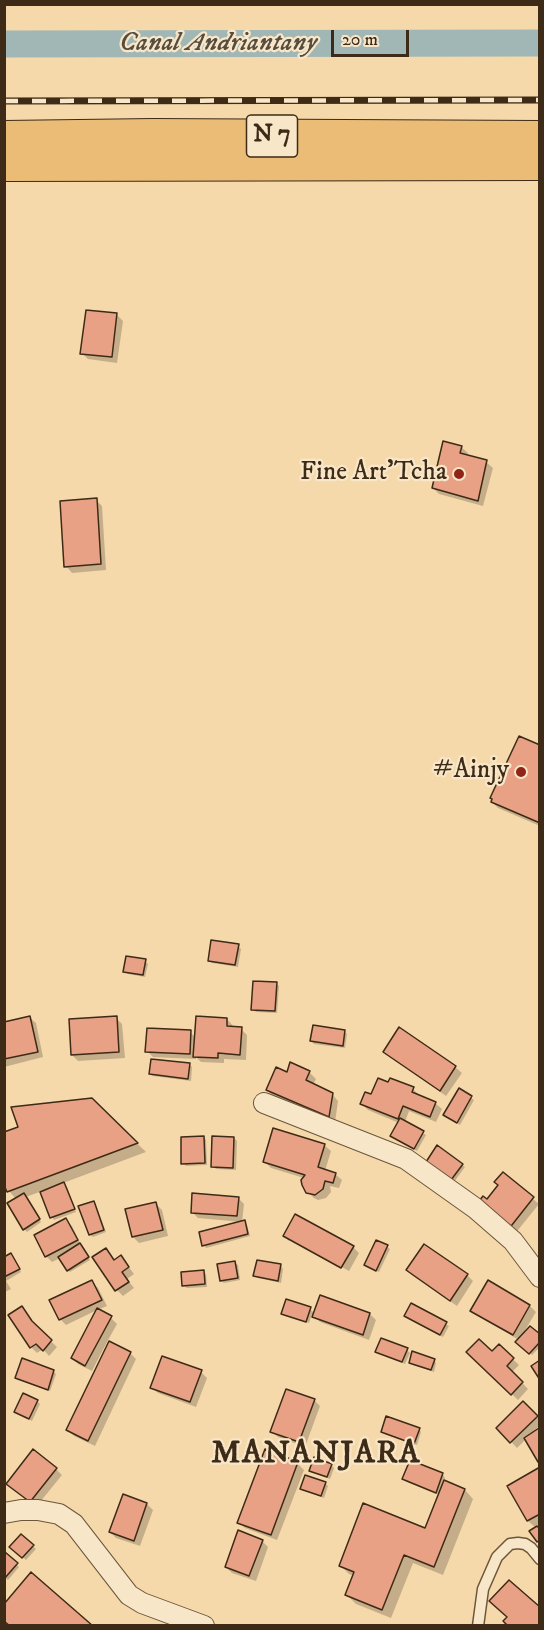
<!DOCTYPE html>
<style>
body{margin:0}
#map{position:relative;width:544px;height:1630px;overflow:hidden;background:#f5d9ab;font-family:"IM FELL DW Pica",serif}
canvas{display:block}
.frame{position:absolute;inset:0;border:6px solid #3d2a17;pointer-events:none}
.scale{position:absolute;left:331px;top:30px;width:78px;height:27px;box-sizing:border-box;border:3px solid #3d2a17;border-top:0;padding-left:8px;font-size:18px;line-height:21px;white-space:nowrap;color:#3d2a17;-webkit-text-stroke:4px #f8e6c8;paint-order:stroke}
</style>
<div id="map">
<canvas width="544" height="1630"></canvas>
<div class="frame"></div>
<div class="scale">20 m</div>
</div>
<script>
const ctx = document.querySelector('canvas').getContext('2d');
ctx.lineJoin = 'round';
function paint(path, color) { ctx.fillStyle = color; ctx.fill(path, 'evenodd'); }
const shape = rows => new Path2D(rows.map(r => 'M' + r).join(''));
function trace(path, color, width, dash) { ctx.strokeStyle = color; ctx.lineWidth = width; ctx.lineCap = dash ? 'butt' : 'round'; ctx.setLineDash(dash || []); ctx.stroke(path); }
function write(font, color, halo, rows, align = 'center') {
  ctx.font = font + ' "IM FELL DW Pica",serif'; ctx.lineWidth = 4.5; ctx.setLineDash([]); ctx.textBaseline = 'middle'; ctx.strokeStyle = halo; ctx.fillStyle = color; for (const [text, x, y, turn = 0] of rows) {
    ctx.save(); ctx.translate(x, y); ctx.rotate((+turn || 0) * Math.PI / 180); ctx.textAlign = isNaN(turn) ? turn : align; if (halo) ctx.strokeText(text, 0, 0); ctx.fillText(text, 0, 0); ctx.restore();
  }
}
paint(shape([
 [117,315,123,321,117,363,88,359,82,353],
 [461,447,468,453,467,456,486,462,493,468,483,506,439,494,433,488],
 [96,500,102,506,106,570,72,573,66,566],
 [540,747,540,826,498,808,492,802],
 [238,946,241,949,238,967,212,963,210,960],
 [145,961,148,964,145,977,128,974,125,971],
 [276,983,279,986,277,1013,256,1012,253,1009],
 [29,1017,36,1023,43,1057,4,1067,4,1023],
 [116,1018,122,1024,125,1058,78,1061,72,1055],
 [227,1019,233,1026,233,1028,241,1029,247,1035,246,1060,224,1059,224,1063,201,1062,196,1057,196,1059,153,1057,147,1051,190,1032,196,1038],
 [400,1029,455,1067,462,1073,446,1096,391,1057,385,1051],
 [344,1031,347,1034,345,1048,314,1044,311,1041],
 [189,1064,192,1067,191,1081,153,1076,150,1074],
 [291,1064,310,1073,316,1079,313,1085,332,1094,338,1101,335,1122,273,1096,267,1090,287,1074],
 [413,1089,419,1095,418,1096,435,1103,442,1109,436,1122,409,1111,405,1122,426,1135,417,1151,395,1139,399,1123,368,1110,362,1104,372,1096],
 [459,1090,474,1100,460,1125,445,1115],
 [92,1099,146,1152,63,1183,67,1187,76,1212,54,1220,52,1217,42,1191,26,1197,41,1222,27,1232,24,1229,16,1199,9,1191,4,1181,20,1128],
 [204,1137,206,1140,207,1165,186,1166,183,1163],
 [234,1138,237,1141,236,1170,216,1169,213,1166],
 [324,1145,331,1151,325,1171,335,1174,342,1180,339,1188,330,1186,331,1192,326,1198,318,1200,314,1198,308,1192,304,1178,271,1168,265,1162],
 [428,1162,462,1165,465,1167,454,1182],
 [503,1174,539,1204,514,1235,487,1201,500,1185],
 [238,1198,244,1204,242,1222,198,1218,192,1212],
 [93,1202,96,1205,106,1232,93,1237,90,1235],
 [156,1204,162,1210,168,1236,139,1243,133,1237],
 [66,1220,72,1226,82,1247,90,1260,70,1272,60,1258,52,1262,46,1256],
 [244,1222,247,1225,250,1236,206,1248,204,1245],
 [284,1236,353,1247,359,1253,348,1273,349,1271,289,1238,289,1241],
 [387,1247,390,1249,379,1272,369,1268,366,1265],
 [105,1250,115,1261,121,1257,134,1274,127,1279,134,1288,123,1296,117,1290],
 [4,1254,6,1257,13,1258,21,1272,6,1281,11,1289,5,1292],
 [235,1263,238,1265,240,1280,224,1283,221,1281],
 [281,1266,283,1269,281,1283,258,1278,255,1276],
 [407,1270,467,1275,473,1281,457,1306,413,1276],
 [203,1272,206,1274,207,1287,187,1288,184,1286],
 [92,1282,98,1288,107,1306,97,1310,111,1318,117,1324,107,1342,130,1353,136,1359,95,1446,74,1436,68,1430,110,1344,107,1342,92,1371,78,1364,72,1358,97,1310,66,1325,60,1319],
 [411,1305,449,1326,443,1337,409,1319,406,1316],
 [530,1306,536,1312,524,1332,540,1336,540,1347,532,1355,517,1342,519,1340,478,1316,472,1310],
 [22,1308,37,1328,57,1347,49,1356,43,1349,37,1353,31,1347,10,1316],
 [310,1309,315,1314,370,1314,376,1320,369,1340,320,1322,312,1314,309,1323,286,1316,283,1313],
 [499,1346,519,1365,512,1372,528,1389,518,1400,468,1352,492,1353],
 [407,1350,410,1353,405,1364,380,1354,377,1352],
 [434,1360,436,1363,434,1372,413,1365,410,1362],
 [53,1371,56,1374,50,1391,19,1380,17,1377],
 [201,1372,207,1378,196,1407,158,1393,152,1387],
 [314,1400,320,1406,305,1447,278,1437,272,1431],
 [37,1401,40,1404,32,1421,16,1412],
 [523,1403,540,1420,540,1425,533,1432,540,1430,540,1461,526,1439,517,1448,498,1428],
 [419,1429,421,1432,417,1445,385,1434,383,1431],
 [266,1451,298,1464,304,1470,277,1540,245,1528,239,1522],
 [411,1462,443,1475,445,1478,444,1482,465,1490,473,1499,443,1575,413,1563,391,1618,356,1604,347,1595,354,1576,349,1574,340,1565,426,1530,440,1495,407,1482,404,1479],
 [331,1465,334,1468,330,1479,314,1473,311,1470],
 [56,1469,62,1475,36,1507,14,1489],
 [540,1469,540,1524,535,1526,540,1530,540,1543,538,1541,536,1528,528,1521,509,1486],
 [325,1483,328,1486,324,1498,305,1491,302,1488],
 [124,1496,147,1504,153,1510,140,1546,116,1538,110,1532],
 [22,1536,36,1549,26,1560,11,1547],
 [262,1541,268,1547,256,1581,232,1573,226,1567],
 [5,1554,19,1567,8,1580,4,1577]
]), '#0003');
trace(shape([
 [4,47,540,47]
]), '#797f76', 8);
trace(shape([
 [4,44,540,43]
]), '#a1b7b5', 27);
const building = shape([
 [86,310,117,313,112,357,80,354,86,310],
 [443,441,462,446,460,453,487,460,478,501,432,488,443,441],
 [97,498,101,564,64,567,60,501,97,498],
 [519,736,540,745,540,823,491,802,492,799,490,798,519,736],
 [211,940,239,944,235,965,208,961,211,940],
 [126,956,146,959,143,975,123,972,126,956],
 [253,981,277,982,275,1011,251,1010,253,981],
 [30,1016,38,1052,4,1059,4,1022,30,1016],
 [117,1016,119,1052,71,1055,69,1019,117,1016],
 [196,1016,227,1018,227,1026,242,1027,240,1055,218,1053,218,1058,193,1057,196,1016],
 [313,1025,345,1030,343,1046,310,1041,313,1025],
 [399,1027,456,1066,440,1091,383,1052,399,1027],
 [147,1028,191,1030,190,1054,145,1052,147,1028],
 [151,1059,190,1063,188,1079,149,1074,151,1059],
 [290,1062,310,1071,306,1080,333,1093,329,1117,266,1090,276,1067,287,1072,290,1062],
 [378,1078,388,1082,390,1078,414,1087,412,1092,436,1102,430,1117,403,1106,398,1119,360,1104,365,1092,371,1094,378,1078],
 [459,1088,472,1096,457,1123,443,1115,459,1088],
 [92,1098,138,1143,7,1192,4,1185,4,1132,18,1127,11,1107,92,1098],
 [400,1118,424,1131,414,1149,390,1136,400,1118],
 [273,1128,325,1144,318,1167,336,1173,333,1183,325,1181,323,1189,315,1195,311,1194,306,1193,302,1185,301,1180,305,1175,263,1162,273,1128],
 [204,1136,205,1163,181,1164,181,1137,204,1136],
 [212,1136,234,1137,233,1168,211,1167,212,1136],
 [437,1145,463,1164,451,1180,426,1162,437,1145],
 [503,1172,534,1197,508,1230,476,1205,483,1196,487,1199,498,1185,494,1182,503,1172],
 [64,1182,75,1209,50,1218,40,1192,64,1182],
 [24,1193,40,1219,23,1230,7,1203,24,1193],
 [192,1193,239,1197,237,1216,191,1213,192,1193],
 [94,1201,104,1230,89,1235,78,1206,94,1201],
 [156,1202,163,1230,132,1237,125,1209,156,1202],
 [295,1214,354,1246,341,1268,283,1236,295,1214],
 [66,1218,78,1240,45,1257,34,1235,66,1218],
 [245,1220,248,1234,202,1246,199,1232,245,1220],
 [376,1240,388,1245,376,1271,364,1265,376,1240],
 [80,1243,89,1257,67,1271,58,1257,80,1243],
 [424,1244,468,1274,450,1301,406,1270,424,1244],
 [106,1248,114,1260,121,1255,129,1267,122,1272,129,1282,115,1291,92,1257,106,1248],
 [11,1253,20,1269,4,1277,4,1257,11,1253],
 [257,1260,281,1264,278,1281,253,1276,257,1260],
 [235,1261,238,1278,220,1281,217,1264,235,1261],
 [204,1270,205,1284,182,1286,181,1272,204,1270],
 [92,1280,102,1300,59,1320,49,1300,92,1280],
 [488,1280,530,1305,513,1335,470,1311,488,1280],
 [320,1295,370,1313,363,1335,312,1317,320,1295],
 [286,1299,311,1307,306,1322,281,1314,286,1299],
 [411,1303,447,1322,440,1335,404,1316,411,1303],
 [22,1306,32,1321,52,1340,43,1351,36,1344,30,1348,8,1315,22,1306],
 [97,1308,112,1316,85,1366,71,1358,97,1308],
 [530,1326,540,1334,540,1342,529,1354,515,1342,530,1326],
 [381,1338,408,1348,402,1362,375,1352,381,1338],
 [479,1339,492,1351,499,1344,514,1358,507,1366,523,1382,511,1395,466,1352,479,1339],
 [109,1341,131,1352,88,1441,66,1430,109,1341],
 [412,1351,435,1359,431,1370,409,1363,412,1351],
 [162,1356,202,1370,190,1402,150,1388,162,1356],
 [22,1358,54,1370,48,1390,15,1378,22,1358],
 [540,1360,540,1380,531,1366,540,1360],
 [286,1389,315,1399,299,1442,270,1432,286,1389],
 [23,1393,38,1400,29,1419,14,1412,23,1393],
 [523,1401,538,1416,510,1443,496,1428,523,1401],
 [386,1416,420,1428,414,1444,381,1432,386,1416],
 [539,1428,540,1462,538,1462,524,1438,539,1428],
 [33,1449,57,1468,30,1502,6,1484,33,1449],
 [265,1449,298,1462,271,1535,237,1523,265,1449],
 [314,1457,332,1464,327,1477,309,1471,314,1457],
 [410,1460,443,1473,436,1493,402,1479,410,1460],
 [540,1467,540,1514,527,1521,507,1486,540,1467],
 [305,1475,326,1482,321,1496,300,1489,305,1475],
 [444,1480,465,1489,434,1567,404,1555,382,1610,345,1595,354,1572,339,1566,363,1503,425,1528,444,1480],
 [123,1494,147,1503,134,1541,109,1532,123,1494],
 [537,1526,540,1529,540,1540,537,1542,529,1531,537,1526],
 [238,1530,263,1540,249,1576,225,1567,238,1530],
 [21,1534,34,1545,22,1558,9,1547,21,1534],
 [5,1552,18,1563,4,1579,4,1553,5,1552],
 [31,1572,93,1626,10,1626,4,1621,4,1604,31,1572],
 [509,1580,540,1607,540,1626,508,1626,503,1621,507,1617,489,1601,509,1580]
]);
paint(building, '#e8a184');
trace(building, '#3d2a17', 1.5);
const service = shape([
 [478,1626,483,1589,497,1557,510,1544,518,1543,525,1544,531,1548,540,1559]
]);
const minor = shape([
 [264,1103,406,1159,475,1208,513,1241,540,1277],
 [4,1513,21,1510,38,1510,59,1514,74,1524,129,1595,142,1603,204,1626]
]);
const primary = shape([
 [4,137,153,135,540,137],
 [4,165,540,164]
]);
trace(service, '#6b563c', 13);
trace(minor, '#6b563c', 22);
trace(primary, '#3d2a17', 34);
trace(service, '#f8e6c8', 10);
trace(minor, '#f8e6c8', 20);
trace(primary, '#eabc76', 32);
const rail = shape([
 [4,101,540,100]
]);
trace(rail, '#3d2a17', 7);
trace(rail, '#f8e6c8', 4.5, [14]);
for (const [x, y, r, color] of [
 [459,474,6,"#8f2418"],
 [521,772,6,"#8f2418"]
]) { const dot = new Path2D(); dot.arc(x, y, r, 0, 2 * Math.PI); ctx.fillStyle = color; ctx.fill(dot); trace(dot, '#f8e6c8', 2); }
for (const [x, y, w] of [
 [272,136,51]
]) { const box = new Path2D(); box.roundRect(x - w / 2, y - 21, w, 42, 4.5); ctx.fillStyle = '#f8e6c8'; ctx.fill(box); trace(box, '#3d2a17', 1.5); }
write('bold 24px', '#3d2a17', null, [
 ["N 7",272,136]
]);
write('26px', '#3d2a17', '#f8e6c8', [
 ["Fine Art'Tcha",447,474],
 ["#Ainjy",509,772]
], 'right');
write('italic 27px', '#564d3e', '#f8e6c8', [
 ["Canal Andriantany",218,44]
]);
ctx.letterSpacing = '1.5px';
write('bold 32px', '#3d2a17', '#f8e6c8', [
 ["MANANJARA",316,1455]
]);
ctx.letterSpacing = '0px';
</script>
